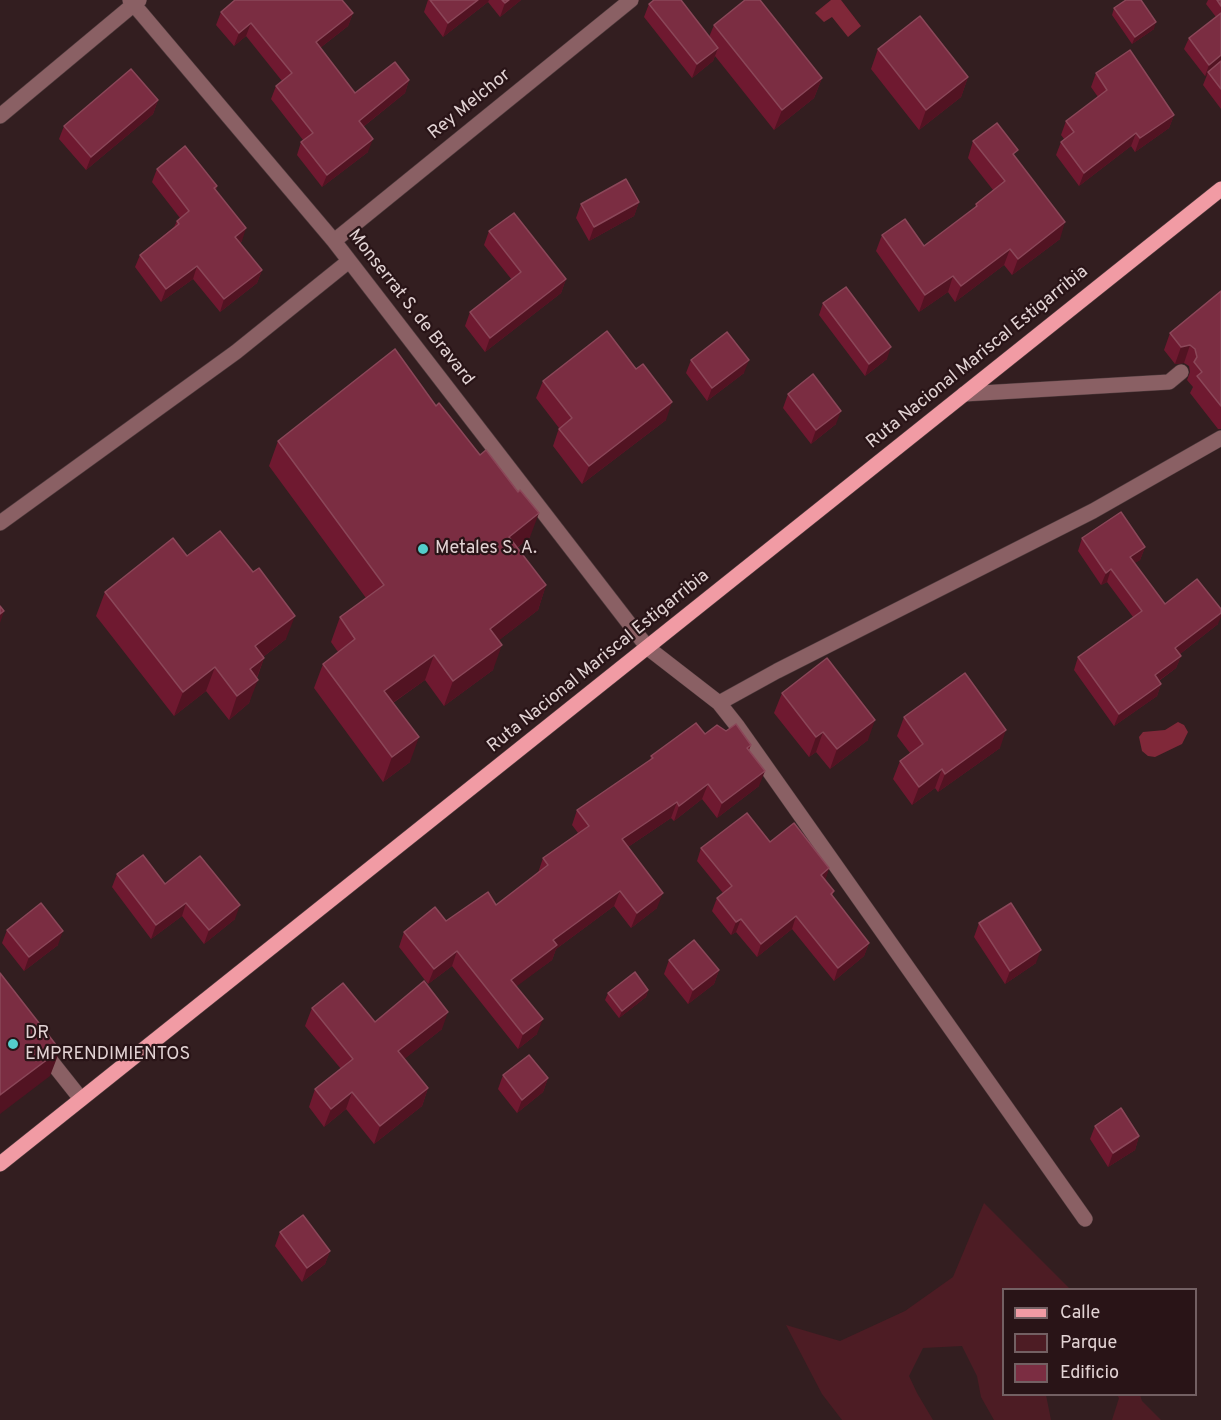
<!DOCTYPE html>
<style>
body{margin:0}
#map{position:relative;width:1221px;height:1420px;overflow:hidden;background:#331e20;font-family:Overpass,sans-serif}
canvas{display:block}
.legend{position:absolute;left:1002px;top:1288px;width:195px;height:108px;box-sizing:border-box;background:#291417;border:2px solid #736063;margin:0;padding:8px 10px;list-style:none;font-size:18px;color:#e2d3d4}
.legend li{display:flex;align-items:center;gap:12px;height:30px}
.legend b{width:30px;border:2px solid #736063}
</style>
<div id="map">
<canvas width="1221" height="1420"></canvas>
<ul class="legend">
<li><b style="height:8px;background:#f19ba4"></b>Calle</li>
<li><b style="height:16px;background:#4d1c24"></b>Parque</li>
<li><b style="height:16px;background:#7b2d42"></b>Edificio</li>
</ul>
</div>
<script>
const ctx = document.querySelector('canvas').getContext('2d');
ctx.lineJoin = 'round';
function paint(path, color) { ctx.fillStyle = color; ctx.fill(path, 'evenodd'); }
const shape = rows => new Path2D(rows.map(r => 'M' + r).join(''));
function trace(path, color, width, dash) { ctx.strokeStyle = color; ctx.lineWidth = width; ctx.lineCap = dash ? 'butt' : 'round'; ctx.setLineDash(dash || []); ctx.stroke(path); }
function write(font, color, halo, rows, align = 'center') {
  ctx.font = font + ' Overpass,sans-serif'; ctx.lineWidth = 4.5; ctx.setLineDash([]); ctx.textBaseline = 'middle'; ctx.strokeStyle = halo; ctx.fillStyle = color; for (const [text, x, y, turn = 0] of rows) {
    ctx.save(); ctx.translate(x, y); ctx.rotate((+turn || 0) * Math.PI / 180); ctx.textAlign = isNaN(turn) ? turn : align; if (halo) ctx.strokeText(text, 0, 0); ctx.fillText(text, 0, 0); ctx.restore();
  }
}
paint(shape([
 [984,1203,1070,1289,1004,1290,1004,1394,1046,1395,1051,1420,994,1420,981,1397,977,1376,962,1346,923,1348,909,1376,917,1393,933,1420,842,1420,822,1394,786,1325,840,1341,905,1311,953,1277],
 [1116,1394,1140,1395,1142,1401,1161,1420,1112,1420,1119,1398]
]), '#4d1c24');
paint(shape([
 [831,0,841,0,861,26,848,37,832,17,824,22,815,13],
 [1178,722,1184,725,1188,732,1182,744,1155,757,1148,756,1142,751,1139,737,1143,732,1165,730]
]), '#802839');
const minor = shape([
 [130,0,334,241,648,648,719,703,738,727,1085,1219],
 [0,116,139,0],
 [334,241,631,0],
 [964,394,1169,382,1181,372],
 [0,523,236,352,349,261],
 [719,703,777,671,1093,511,1221,438],
 [43,1051,81,1099]
]);
const major = shape([
 [0,1164,1221,189]
]);
trace(minor, '#4f3b3d', 16);
trace(major, '#4f3b3d', 16);
trace(minor, '#8a6064', 15);
trace(major, '#f19ba4', 15);
paint(shape([
 [428,0,521,0,500,17,488,2,443,37,424,12],
 [1208,0,1221,0,1221,109,1203,85,1207,75,1205,76,1184,49,1189,38,1216,17,1206,4],
 [649,4,709,37,714,25,822,78,814,98,774,130,715,56,713,61,692,78,644,17],
 [1114,8,1154,29,1132,44,1112,15],
 [221,12,353,13,348,26,320,48,355,93,409,80,405,93,363,127,368,152,322,187,297,155,301,142,303,140,271,99,276,86,282,81,246,36,234,46,216,25],
 [878,49,968,77,961,97,919,130,871,69],
 [1096,73,1174,115,1169,128,1135,152,1131,146,1079,186,1056,155,1061,142,1064,139,1061,135,1066,121,1098,97,1091,87],
 [158,100,153,114,86,170,59,139,64,126],
 [973,141,1015,157,1060,239,1012,275,1004,265,955,302,948,292,919,312,876,251,882,235,924,246,975,208,976,204,993,190,968,158],
 [157,169,217,186,216,190,242,241,240,243,262,270,257,283,220,312,193,279,161,302,135,267,140,255,174,227,177,221,180,218,152,182],
 [639,202,634,216,589,241,576,218,581,204],
 [489,231,566,279,561,293,485,352,465,326,470,312,512,280,484,245],
 [1221,291,1221,429,1218,429,1190,393,1193,387,1187,380,1190,372,1189,366,1184,363,1175,364,1164,350,1170,333],
 [823,303,887,359,865,376,819,315],
 [691,360,744,373,707,401,686,373],
 [543,381,666,420,582,484,553,446,559,428,536,398],
 [788,394,836,424,811,444,783,408],
 [278,441,530,537,517,548,546,585,538,610,499,640,493,670,444,706,425,680,393,703,410,762,383,782,314,688,323,664,338,652,331,642,340,617,366,598,269,466],
 [1082,538,1145,547,1140,560,1134,563,1165,604,1218,624,1180,654,1181,656,1176,668,1159,681,1161,684,1157,696,1114,726,1074,670,1078,657,1133,617,1107,582,1101,585,1078,551],
 [187,556,286,639,263,657,264,658,257,678,249,703,229,720,206,691,174,716,96,616,105,592],
 [782,693,868,740,830,769,816,752,809,757,774,713],
 [904,717,1000,748,938,792,935,788,912,805,893,779,900,761,910,753,897,736],
 [726,731,751,745,749,750,759,786,717,818,702,799,674,821,671,818,628,847,657,908,631,928,614,906,556,949,552,960,516,986,537,1034,518,1049,452,966,428,984,399,947,404,932,446,921,496,905,538,873,543,858,578,833,572,825,577,810,650,761,651,756,705,734],
 [770,842,829,868,825,880,834,891,832,896,869,943,864,956,834,981,792,929,757,957,736,932,731,935,712,911,717,898,723,893,697,861,701,848],
 [117,874,165,884,235,919,204,944,182,916,151,939,112,887],
 [979,923,1036,963,1005,984,974,937],
 [7,930,58,945,24,971,2,943],
 [669,960,719,970,714,984,688,1004,664,974],
 [648,990,646,997,619,1018,605,1000,608,993],
 [312,1008,375,1022,442,1029,404,1059,428,1088,422,1106,374,1144,346,1109,324,1127,309,1107,315,1089,341,1069,305,1026],
 [503,1075,548,1078,543,1092,517,1113,498,1089],
 [1095,1126,1139,1136,1135,1150,1108,1167,1090,1139],
 [280,1232,330,1251,325,1264,302,1282,275,1246]
]), '#6f1930');
paint(shape([
 [478,0,489,0,488,2,443,37,448,23],
 [509,0,521,0,500,17,505,3],
 [353,13,348,26,311,55,316,42],
 [1156,22,1154,29,1132,44,1135,37],
 [251,23,246,36,234,46,239,33],
 [718,48,713,61,692,78,697,64],
 [1221,55,1221,63,1208,72,1207,75,1205,76,1209,65],
 [968,77,961,97,919,130,926,110],
 [822,78,814,98,774,130,782,110],
 [409,80,405,93,354,134,359,121],
 [158,100,153,114,86,170,91,157],
 [1174,115,1169,128,1135,152,1140,138],
 [1136,133,1131,146,1079,186,1084,173],
 [373,139,368,152,322,187,327,175],
 [639,202,634,216,589,241,594,227],
 [1065,222,1060,239,1012,275,1018,259],
 [246,228,242,241,231,250,235,237],
 [1010,249,1004,265,955,302,961,286],
 [197,266,193,279,161,302,166,289],
 [262,270,257,283,220,312,224,299],
 [953,276,948,292,919,312,925,295],
 [566,279,561,293,485,352,490,338],
 [1190,345,1184,363,1175,364,1181,347],
 [891,347,887,359,865,376,869,364],
 [749,360,744,373,707,401,712,388],
 [672,402,666,420,582,484,589,466],
 [841,411,836,424,811,444,816,430],
 [539,513,530,537,500,561,509,537],
 [1145,547,1140,560,1125,569,1130,557],
 [1111,569,1107,582,1101,585,1106,573],
 [546,585,538,610,481,654,490,629],
 [4,611,0,623,0,614],
 [1221,613,1221,617,1218,624,1171,661,1175,648],
 [295,616,286,639,246,670,255,646],
 [502,645,493,670,444,706,453,681],
 [434,655,425,680,375,715,384,691],
 [1181,656,1176,668,1150,687,1155,675],
 [264,658,255,682,250,669],
 [215,667,206,691,174,716,183,692],
 [258,680,249,703,229,720,237,696],
 [1161,684,1157,696,1114,726,1119,714],
 [875,720,868,740,830,769,837,749],
 [1006,730,1000,748,938,792,945,774],
 [823,732,816,752,809,757,816,737],
 [419,737,410,762,383,782,392,757],
 [942,769,935,788,912,805,919,787],
 [765,771,759,786,717,818,722,803],
 [708,784,702,799,674,821,679,806],
 [677,802,671,818,616,855,622,839],
 [829,868,825,881,821,875],
 [620,891,614,906,556,949,552,960,505,995,511,980,553,940],
 [663,893,657,908,631,928,637,913],
 [186,903,182,916,151,939,156,925],
 [240,905,235,919,204,944,209,930],
 [796,916,792,929,757,957,761,944],
 [741,919,736,932,731,935,736,922],
 [63,931,58,945,24,971,29,957],
 [869,943,864,956,834,981,838,968],
 [1041,950,1036,963,1005,984,1010,971],
 [457,951,452,966,428,984,434,969],
 [719,970,714,984,688,1004,693,990],
 [648,990,646,997,619,1018,622,1011],
 [448,1012,442,1029,392,1069,398,1051],
 [543,1019,537,1034,518,1049,523,1034],
 [60,1050,50,1076,0,1114,0,1095],
 [548,1078,543,1092,517,1113,522,1100],
 [428,1088,422,1106,374,1144,380,1126],
 [352,1092,346,1109,324,1127,331,1109],
 [1139,1136,1135,1150,1108,1167,1113,1153],
 [330,1251,325,1264,302,1282,307,1268]
]), '#521322');
const building = shape([
 [235,0,342,0,353,13,316,42,355,93,395,62,409,80,359,121,373,139,327,175,301,142,313,133,276,86,292,73,251,23,239,33,221,12,235,0],
 [430,0,478,0,448,23,430,0],
 [502,0,509,0,505,3,502,0],
 [654,0,681,0,718,48,697,64,649,4,654,0],
 [745,0,760,0,822,78,782,110,714,25,745,0],
 [1126,0,1141,0,1156,22,1135,37,1114,8,1126,0],
 [1217,0,1221,0,1221,6,1217,0],
 [1221,13,1221,55,1209,65,1189,38,1221,13],
 [920,16,968,77,926,110,878,49,920,16],
 [1130,50,1174,115,1140,138,1136,133,1084,173,1061,142,1074,132,1066,121,1107,90,1096,73,1130,50],
 [1221,61,1221,89,1208,72,1221,61],
 [131,69,158,100,91,157,64,126,131,69],
 [997,123,1018,150,1013,154,1065,222,1018,259,1010,249,961,286,953,276,925,295,882,235,905,219,924,246,977,206,976,204,1005,181,973,141,997,123],
 [185,146,217,186,214,188,246,228,235,237,262,270,224,299,197,266,166,289,140,255,179,224,177,221,189,211,157,169,185,146],
 [626,179,639,202,594,227,581,204,626,179],
 [514,213,566,279,490,338,470,312,521,272,489,231,514,213],
 [846,287,891,347,869,364,823,303,846,287],
 [1221,291,1221,406,1197,376,1202,372,1194,362,1197,357,1195,349,1190,345,1181,347,1170,333,1221,291],
 [607,331,636,369,643,364,672,402,589,466,559,429,572,418,543,381,607,331],
 [727,332,749,360,712,388,691,360,727,332],
 [395,349,436,406,439,403,480,455,486,450,518,492,520,490,539,513,509,537,546,585,490,629,502,645,453,681,434,655,384,691,419,737,392,757,323,664,355,639,340,617,384,585,278,441,395,349],
 [813,374,841,411,816,430,788,394,813,374],
 [1121,512,1145,547,1130,557,1165,604,1197,579,1221,609,1221,613,1175,648,1181,656,1155,675,1161,684,1119,714,1078,657,1142,611,1111,569,1106,573,1082,538,1121,512],
 [220,531,253,572,259,568,295,616,255,646,264,658,250,669,258,680,237,696,215,667,183,692,105,592,173,538,187,556,220,531],
 [0,606,4,611,0,614,0,606],
 [827,658,875,720,837,749,823,732,816,737,782,693,827,658],
 [965,673,1006,730,945,774,942,769,919,787,900,761,923,744,904,717,965,673],
 [696,723,705,734,717,725,726,731,736,724,751,745,747,748,765,771,722,803,708,784,679,806,677,802,622,839,663,893,637,913,620,891,553,940,557,945,511,980,543,1019,523,1034,457,951,434,969,404,932,435,907,446,921,488,892,496,905,548,865,543,858,589,826,577,810,653,758,651,756,696,723],
 [747,813,770,842,794,823,829,868,821,875,834,891,831,894,869,943,838,968,796,916,761,944,741,919,736,922,717,898,732,886,701,848,747,813],
 [143,855,165,884,200,856,240,905,209,930,186,903,156,925,117,874,143,855],
 [41,903,63,931,29,957,7,930,41,903],
 [1011,903,1041,950,1010,971,979,923,1011,903],
 [694,940,719,970,693,990,669,960,694,940],
 [635,972,648,990,622,1011,608,993,635,972],
 [0,973,60,1050,0,1095,0,973],
 [424,981,448,1012,398,1051,428,1088,380,1126,352,1092,331,1109,315,1089,353,1059,312,1008,343,983,375,1022,424,981],
 [529,1055,548,1078,522,1100,503,1075,529,1055],
 [1121,1108,1139,1136,1113,1153,1095,1126,1121,1108],
 [303,1215,330,1251,307,1268,280,1232,303,1215]
]);
paint(building, '#7b2d42');
trace(building, '#8b4759', 1.5);
for (const [x, y, r, color] of [
 [423,549,6,"#53cdca"],
 [13,1044,6,"#53cdca"]
]) { const dot = new Path2D(); dot.arc(x, y, r, 0, 2 * Math.PI); ctx.fillStyle = color; ctx.fill(dot); trace(dot, '#291417', 2); }
write('18px', '#e2d3d4', '#291417', [
 ["Rey Melchor",470,105,-39],
 ["Monserrat S. de Bravard",410,308,52],
 ["Ruta Nacional Mariscal Estigarribia",978,358,-39],
 ["Ruta Nacional Mariscal Estigarribia",599,662,-39]
]);
write('18px', '#e2d3d4', '#291417', [
 ["Metales S. A.",435,549],
 ["DR",25,1034],
 ["EMPRENDIMIENTOS",25,1055]
], 'left');
</script>
